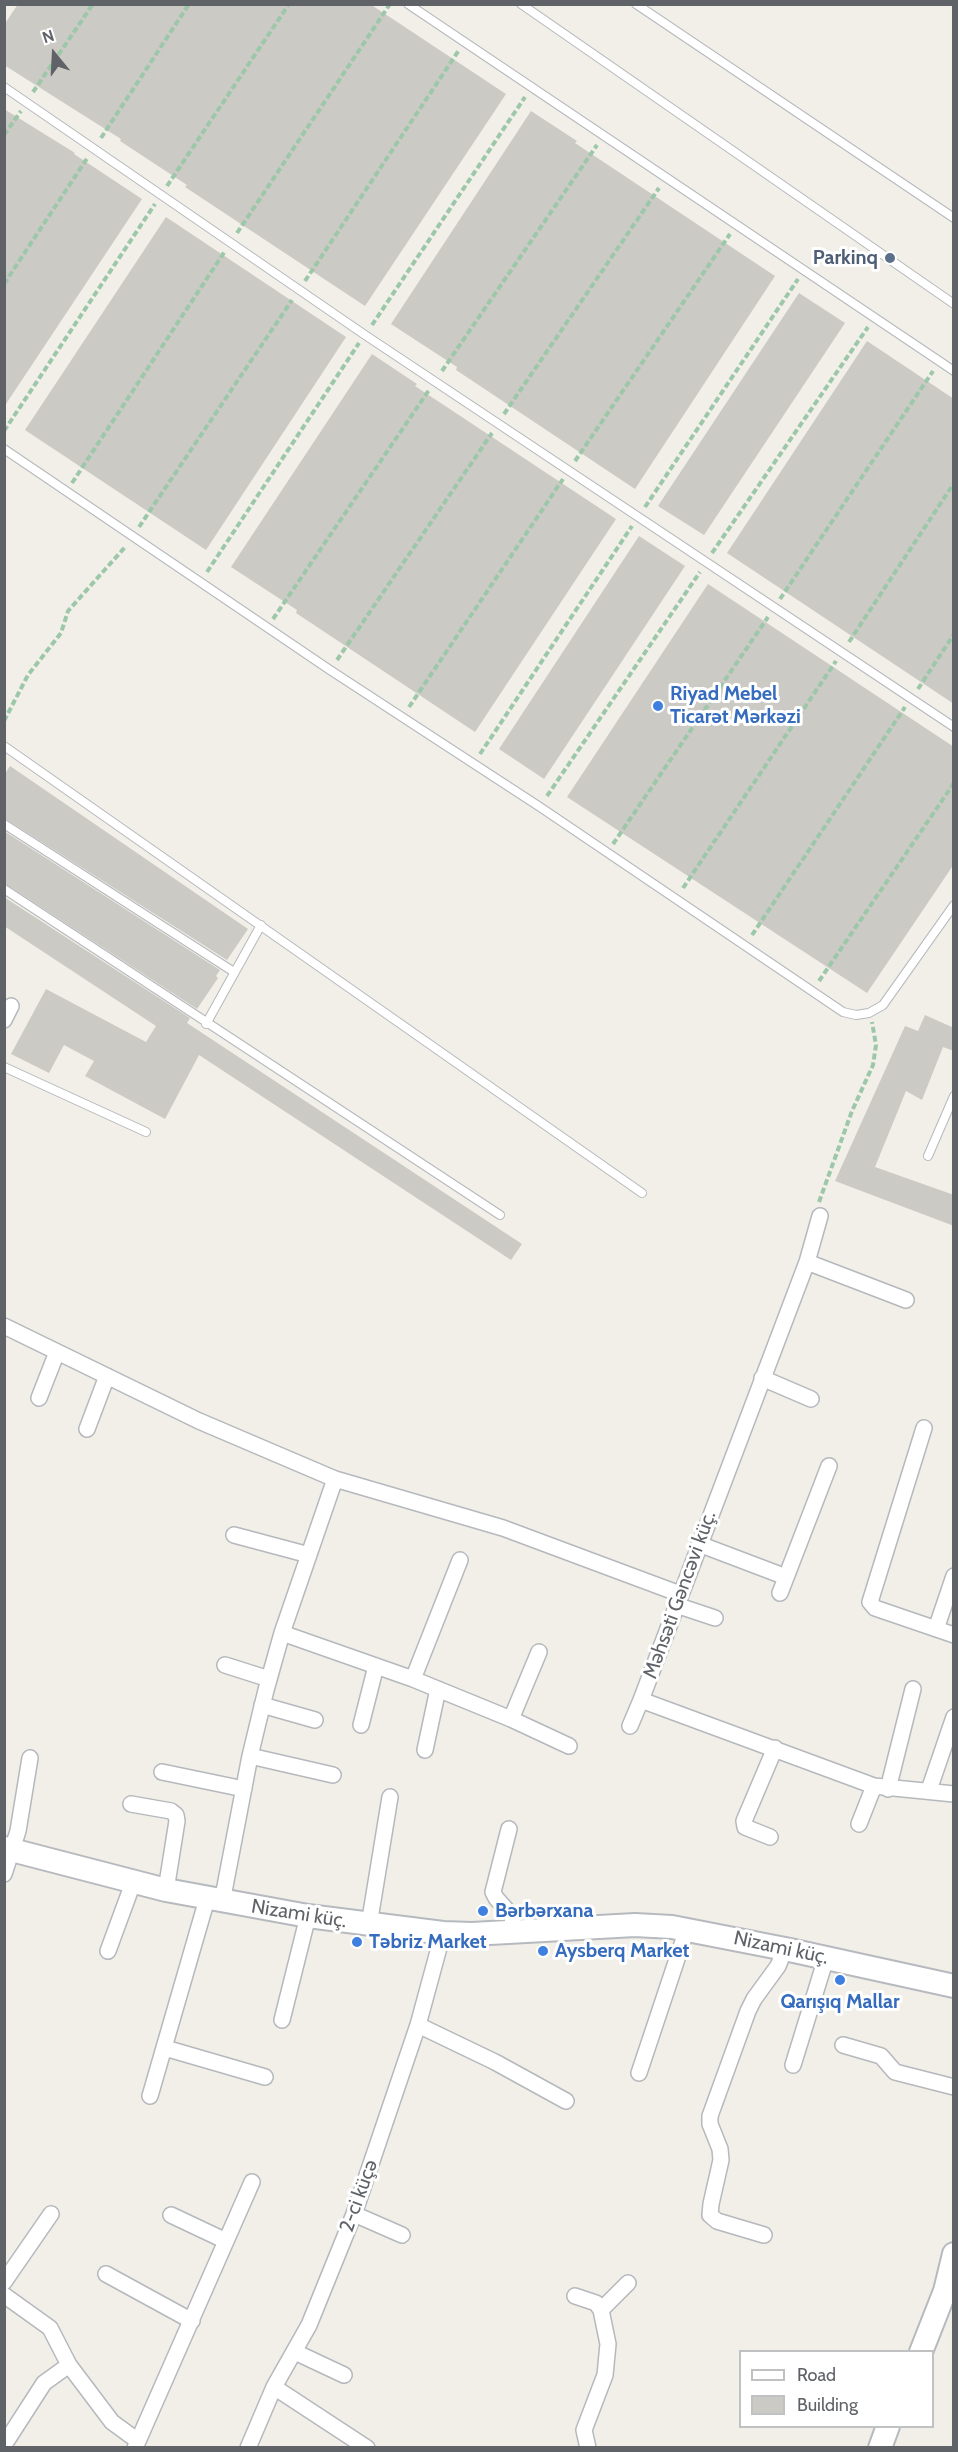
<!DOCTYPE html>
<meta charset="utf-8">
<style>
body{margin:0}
#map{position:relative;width:958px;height:2452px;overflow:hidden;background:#f1efe8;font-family:Cabin,sans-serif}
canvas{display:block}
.frame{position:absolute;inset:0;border:6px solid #5f6368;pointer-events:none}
.legend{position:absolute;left:739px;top:2350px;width:195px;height:78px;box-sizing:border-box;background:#fff;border:2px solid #bfc1c3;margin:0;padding:8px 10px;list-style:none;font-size:18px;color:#5f6368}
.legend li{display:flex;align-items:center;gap:12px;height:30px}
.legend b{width:30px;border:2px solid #bfc1c3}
.north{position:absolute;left:24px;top:24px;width:60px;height:60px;-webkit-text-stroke:4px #fff;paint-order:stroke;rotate:342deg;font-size:16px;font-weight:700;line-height:24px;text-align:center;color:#5f6368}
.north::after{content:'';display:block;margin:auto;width:21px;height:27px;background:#5f6368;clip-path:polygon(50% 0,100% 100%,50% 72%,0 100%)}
</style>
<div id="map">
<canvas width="958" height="2452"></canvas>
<div class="frame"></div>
<ul class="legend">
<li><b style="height:8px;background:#fff"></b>Road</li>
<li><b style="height:16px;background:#cccac5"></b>Building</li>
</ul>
<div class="north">N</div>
</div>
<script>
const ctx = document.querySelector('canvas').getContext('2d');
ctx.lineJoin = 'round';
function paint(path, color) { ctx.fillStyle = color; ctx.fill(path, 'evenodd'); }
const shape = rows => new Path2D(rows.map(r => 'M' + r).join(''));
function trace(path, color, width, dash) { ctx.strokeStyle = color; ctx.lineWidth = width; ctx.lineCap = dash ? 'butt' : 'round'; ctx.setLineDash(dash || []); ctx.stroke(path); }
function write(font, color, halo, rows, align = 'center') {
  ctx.font = font + ' Cabin,sans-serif'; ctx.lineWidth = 6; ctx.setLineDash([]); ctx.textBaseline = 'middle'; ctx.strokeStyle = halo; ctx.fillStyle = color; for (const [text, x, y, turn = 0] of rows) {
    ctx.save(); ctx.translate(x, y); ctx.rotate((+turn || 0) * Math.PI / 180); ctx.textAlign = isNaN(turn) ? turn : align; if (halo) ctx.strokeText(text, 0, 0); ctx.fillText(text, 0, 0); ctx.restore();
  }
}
paint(shape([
 [18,4,370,4,506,94,365,306,185,187,187,185,120,141,121,139,4,65,4,25],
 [4,109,75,153,74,154,142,199,4,407],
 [531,111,577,141,575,143,775,276,635,489,456,370,457,367,391,324],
 [166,217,346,337,206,550,25,430],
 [799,293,845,323,704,535,658,506],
 [867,341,954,399,954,704,727,553],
 [372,354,417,384,415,386,616,519,475,732,296,613,297,610,231,567],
 [639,536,685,566,544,779,499,749],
 [708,584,954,747,954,864,867,993,567,797],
 [10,766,248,929,227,960,4,818,4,775],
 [4,831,220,970,216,976,218,978,197,1009,4,883],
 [4,897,190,1018,187,1023,522,1244,511,1260,199,1055,165,1119,85,1076,94,1061,64,1045,49,1073,11,1054,46,989,146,1042,156,1026,4,926],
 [925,1015,954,1028,954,1051,943,1047,922,1100,906,1091,875,1167,954,1195,954,1226,835,1181,905,1026,918,1031]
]), '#cccac5');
const lane = shape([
 [408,4,954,371],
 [521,4,954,304],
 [636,4,954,218],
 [4,87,365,335,954,727],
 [4,449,330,670,540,807,843,1012,856,1015,869,1013,883,1005,954,905],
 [4,746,642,1193],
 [4,824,234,972],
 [4,889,500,1215],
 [206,1024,261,925],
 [4,1067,146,1132],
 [928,1156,954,1096]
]);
const street = shape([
 [4,1020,11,1006],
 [820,1216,807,1262,641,1700,874,1786,954,1794],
 [807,1262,906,1300],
 [4,1326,199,1421,335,1479,503,1528,680,1594],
 [762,1378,811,1399],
 [39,1398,57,1352],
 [924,1428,870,1602,875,1608,954,1635],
 [87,1429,107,1376],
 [234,1535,309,1555],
 [699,1544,786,1577],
 [780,1593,829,1466],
 [676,1605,715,1618],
 [936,1629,954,1576],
 [282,1633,413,1679,511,1719,569,1746],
 [225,1665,269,1679],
 [413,1679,460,1560],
 [262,1705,315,1720],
 [511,1719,539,1652],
 [361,1725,376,1666],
 [630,1726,641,1700],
 [425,1750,438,1689],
 [250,1756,333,1775],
 [162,1772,244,1789],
 [888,1789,913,1689],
 [929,1790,954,1717],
 [131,1804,171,1811,176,1815,177,1821,166,1890],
 [859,1824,874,1786],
 [509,1829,493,1892,496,1898,512,1916,514,1932],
 [770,1837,745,1827,744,1821,775,1748],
 [4,1874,18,1831,30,1758],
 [222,1902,250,1756,266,1690,282,1633,335,1479],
 [369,1925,390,1797],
 [108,1951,133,1883],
 [282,2020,308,1916],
 [418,2025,495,2062,566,2101],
 [843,2045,881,2056,895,2072,954,2087],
 [165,2048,265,2077],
 [793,2065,826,1958],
 [639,2073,687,1929],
 [150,2096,207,1899],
 [354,2214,402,2235],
 [171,2215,226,2241],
 [764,2235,717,2221,710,2215,711,2204,721,2160,720,2149,710,2124,710,2116,748,2011,754,1999,778,1966,785,1949],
 [106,2274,192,2321],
 [4,2282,51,2214],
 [4,2295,50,2328,69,2365,112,2422,138,2441],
 [575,2296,596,2303,601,2310,608,2344,605,2375,584,2430,588,2448],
 [601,2310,628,2283],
 [295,2352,344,2375],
 [274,2387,367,2448],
 [4,2445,44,2383,69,2365],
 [135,2448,252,2182],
 [248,2448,274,2387,309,2325,354,2214,418,2025,443,1933]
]);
const secondary = shape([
 [4,1848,166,1890,308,1916,443,1933,472,1934,635,1925,672,1927,785,1949,954,1986],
 [921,2352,945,2291,954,2254],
 [880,2448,888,2426]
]);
trace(lane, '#b5b8bc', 10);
trace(street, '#b5b8bc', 18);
trace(secondary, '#b6babf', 26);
trace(shape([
 [33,92,93,4],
 [4,135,21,111],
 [101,138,189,4],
 [167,186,289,4],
 [237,233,390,4],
 [305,281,459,50],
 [4,284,88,157],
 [372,325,525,97],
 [442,371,597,145],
 [504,414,659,188],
 [4,431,155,204],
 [575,461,730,234],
 [72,483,225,251],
 [645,507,798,279],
 [139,527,292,300],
 [712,553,868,327],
 [207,572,359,343],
 [780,599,933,371],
 [273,619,429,390],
 [849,642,954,483],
 [337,660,492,433],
 [918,689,954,634],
 [409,707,563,479],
 [4,721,28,675,61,633,68,611,126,546],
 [480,754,632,526],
 [547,796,700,572],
 [613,844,768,617],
 [683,888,836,661],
 [752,935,905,707],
 [819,981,954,783],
 [819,1202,852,1111,873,1065,876,1045,872,1022]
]), '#9cc7a9', 4, [6, 3]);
trace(lane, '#fff', 8);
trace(street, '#fff', 15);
trace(secondary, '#fff', 22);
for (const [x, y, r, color] of [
 [890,258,6,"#5c6f8a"],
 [658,706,6,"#3f7fe0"],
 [483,1911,6,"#3f7fe0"],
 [357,1942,6,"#3f7fe0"],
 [543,1951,6,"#3f7fe0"],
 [840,1980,6,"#3f7fe0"]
]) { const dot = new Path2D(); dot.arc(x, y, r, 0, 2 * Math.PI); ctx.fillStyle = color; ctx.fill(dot); trace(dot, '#fff', 2); }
write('bold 20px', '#4e5e75', '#fff', [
 ["Parkinq",878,258]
], 'right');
write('bold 20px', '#366cbe', '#fff', [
 ["Riyad Mebel",670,694],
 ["Ticarət Mərkəzi",670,717],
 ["Bərbərxana",495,1911],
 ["Təbriz Market",369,1942],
 ["Aysberq Market",555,1951],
 ["Qarışıq Mallar",840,2002,"center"]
], 'left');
write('20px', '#5f6368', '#fff', [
 ["Məhsəti Gəncəvi küç.",680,1595,-70],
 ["Nizami küç.",299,1914,9],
 ["Nizami küç.",781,1948,12],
 ["2-ci küçə",359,2196,-70]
]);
</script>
